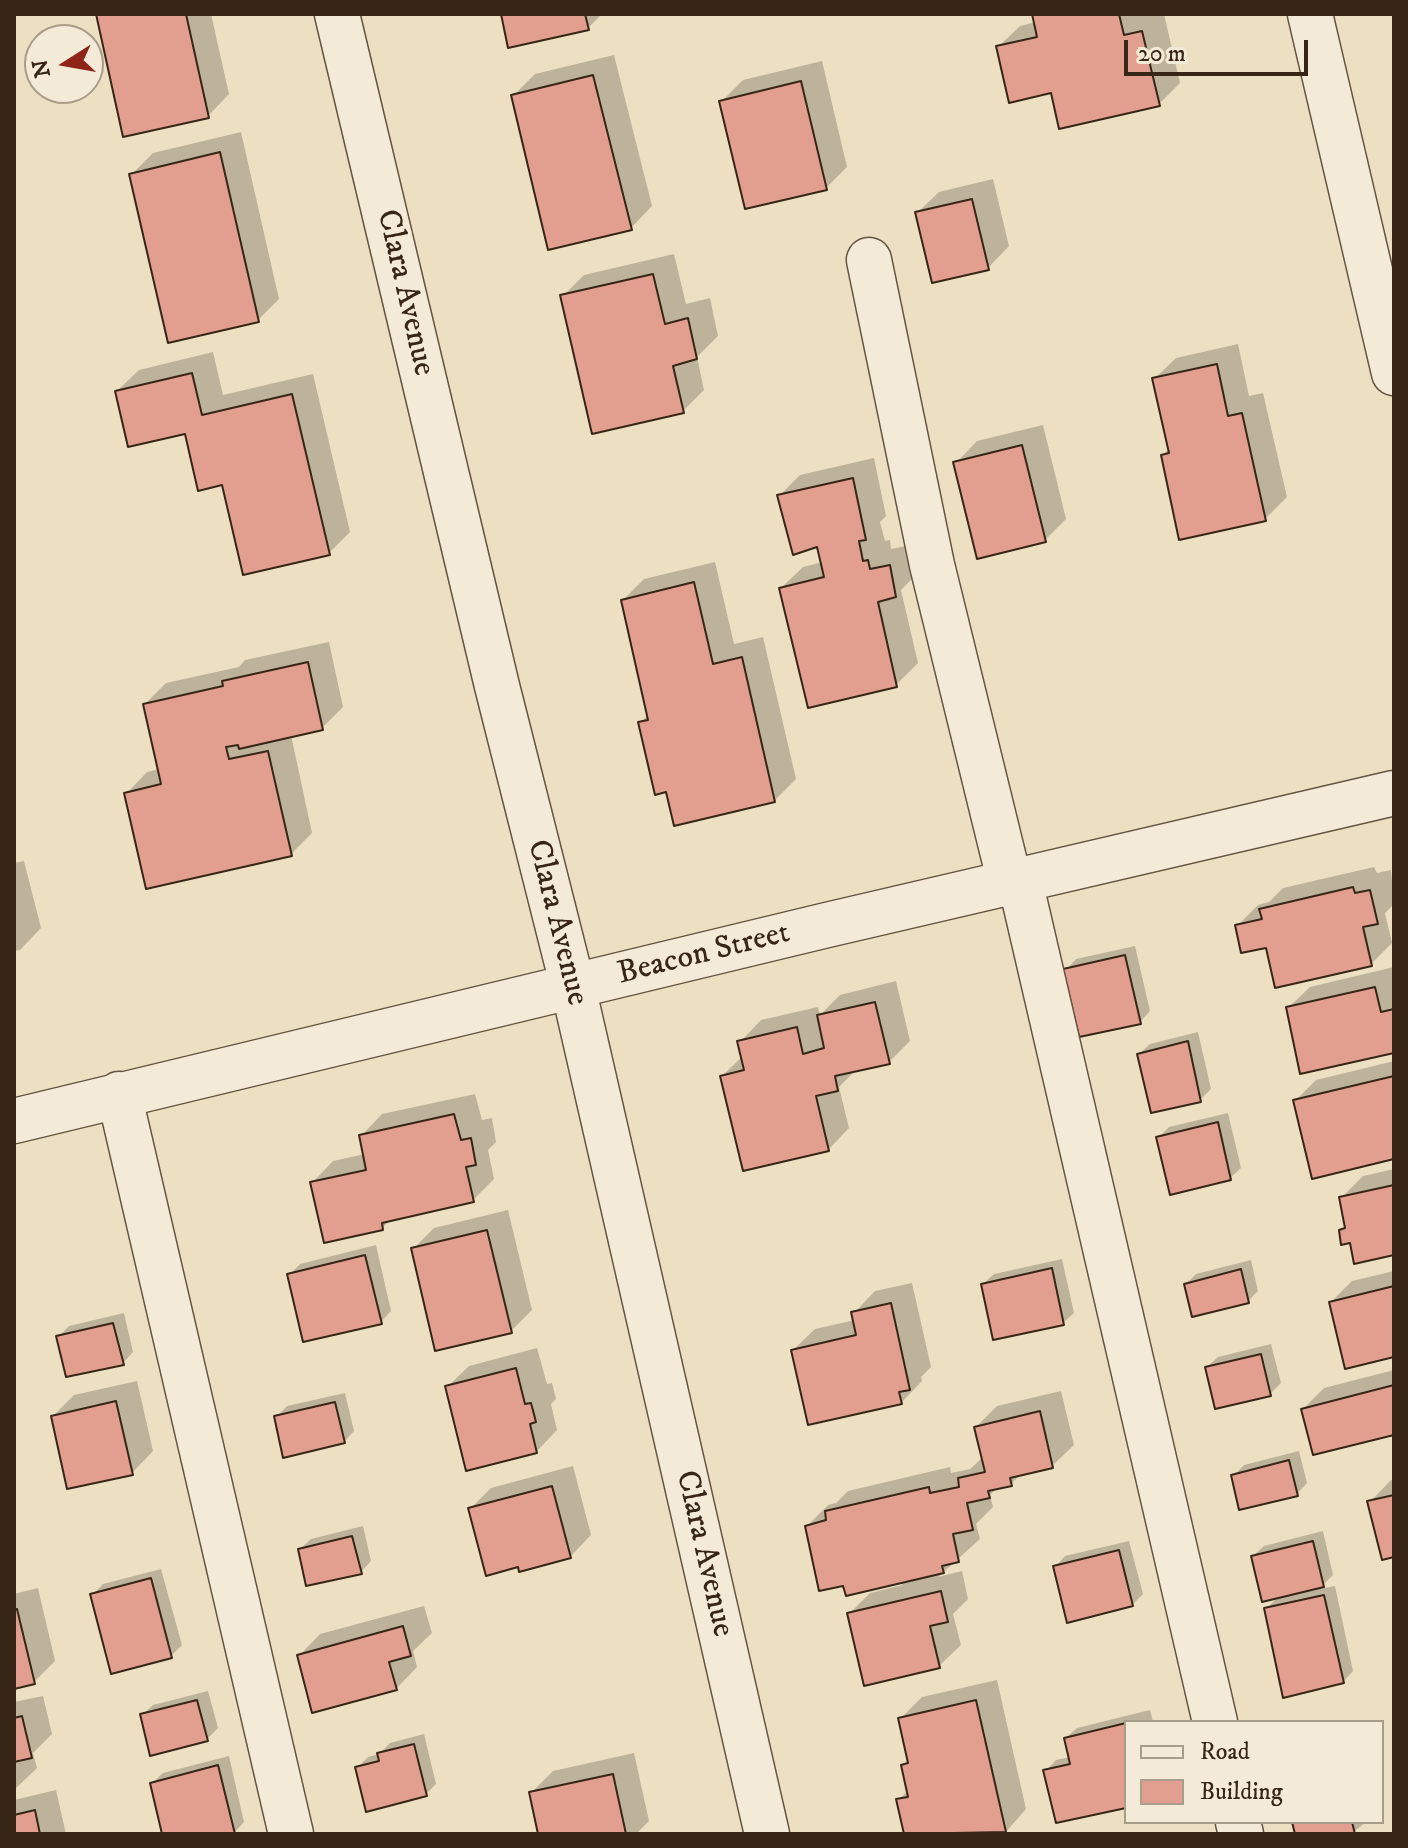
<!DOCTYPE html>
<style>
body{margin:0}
#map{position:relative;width:1408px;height:1848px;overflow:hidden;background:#ede0c2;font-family:"IM FELL DW Pica",serif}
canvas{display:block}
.frame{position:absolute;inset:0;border:16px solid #372616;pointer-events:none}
.legend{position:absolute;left:1124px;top:1720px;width:260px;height:104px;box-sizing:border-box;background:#f3ebd7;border:2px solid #a89c8a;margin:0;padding:10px 14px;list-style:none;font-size:24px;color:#372616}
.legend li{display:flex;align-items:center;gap:16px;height:40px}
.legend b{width:40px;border:2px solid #a89c8a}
.north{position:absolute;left:24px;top:24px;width:80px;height:80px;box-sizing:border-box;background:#f3ebd7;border:2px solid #a89c8a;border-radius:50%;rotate:259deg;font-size:22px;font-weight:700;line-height:32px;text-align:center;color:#372616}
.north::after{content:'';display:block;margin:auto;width:28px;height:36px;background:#8f2418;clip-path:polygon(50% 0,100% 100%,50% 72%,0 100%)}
.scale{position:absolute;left:1124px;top:40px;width:184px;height:36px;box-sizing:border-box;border:4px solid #372616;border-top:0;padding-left:10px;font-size:24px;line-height:28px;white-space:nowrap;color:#372616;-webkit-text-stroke:6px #f3ebd7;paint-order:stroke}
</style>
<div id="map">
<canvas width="1408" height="1848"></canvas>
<div class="frame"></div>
<ul class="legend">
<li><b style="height:10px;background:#f3ebd7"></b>Road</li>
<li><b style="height:22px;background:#e29f90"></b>Building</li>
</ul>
<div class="north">N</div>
<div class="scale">20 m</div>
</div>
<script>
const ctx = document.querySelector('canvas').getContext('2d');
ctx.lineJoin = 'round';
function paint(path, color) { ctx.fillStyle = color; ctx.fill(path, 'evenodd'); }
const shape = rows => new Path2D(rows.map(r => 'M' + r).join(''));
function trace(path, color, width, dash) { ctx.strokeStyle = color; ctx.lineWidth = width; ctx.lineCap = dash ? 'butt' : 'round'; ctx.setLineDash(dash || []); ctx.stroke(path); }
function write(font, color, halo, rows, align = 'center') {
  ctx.font = font + ' "IM FELL DW Pica",serif'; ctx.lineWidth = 7; ctx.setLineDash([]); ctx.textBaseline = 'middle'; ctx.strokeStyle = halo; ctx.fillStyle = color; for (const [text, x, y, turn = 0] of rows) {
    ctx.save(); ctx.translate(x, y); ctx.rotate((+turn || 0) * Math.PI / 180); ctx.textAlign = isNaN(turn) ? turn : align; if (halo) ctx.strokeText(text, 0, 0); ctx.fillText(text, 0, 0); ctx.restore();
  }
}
paint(shape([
 [98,14,211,14,229,94,208,116],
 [503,14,602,14,588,28],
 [1034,14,1164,14,1180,83,1159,104,998,47,1020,26,1036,22],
 [614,55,652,206,631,228,513,96,535,74],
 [822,61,847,167,826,188,721,102,743,80],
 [241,132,279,299,258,320,131,175,153,153],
 [993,179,1009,246,988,268,917,213,939,192],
 [674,254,686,304,710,298,718,336,697,357,704,390,683,411,563,296,584,275],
 [1238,344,1249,396,1263,393,1287,497,1265,519,1163,455,1170,448,1154,379,1176,358],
 [213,352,223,395,313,374,350,532,329,553,224,483,186,431,117,391,139,370],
 [1043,425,1066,519,1045,540,956,463,977,441],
 [874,458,886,516,880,522,885,541,890,540,891,549,911,545,917,574,901,590,918,663,896,685,781,588,803,567,823,562,819,545,779,496,800,475],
 [715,562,734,644,763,637,796,779,774,801,668,790,640,723,649,714,623,600,644,579],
 [329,642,343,707,322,728,291,735,312,833,291,854,126,794,147,772,159,769,145,704,166,683,239,667,245,660],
 [24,861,41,928,20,950,14,951,14,863],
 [1374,867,1377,873,1391,870,1394,904,1385,913,1392,943,1370,965,1268,945,1237,926,1258,905,1269,902,1283,888],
 [1135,946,1150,1011,1140,1022,1066,970,1076,959],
 [1394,967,1394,1051,1288,1008,1310,987],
 [896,981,910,1041,889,1062,857,1069,839,1087,849,1128,828,1150,722,1076,743,1056,740,1042,761,1020,818,1007,820,1015,840,995],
 [1198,1032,1211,1089,1200,1100,1139,1054,1150,1044],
 [1394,1061,1394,1157,1295,1101,1316,1080],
 [475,1094,482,1120,492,1118,496,1142,488,1150,494,1179,473,1200,392,1219,382,1228,312,1183,333,1161,365,1154,361,1136,382,1114],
 [1228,1113,1241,1168,1230,1178,1158,1138,1169,1127],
 [1394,1169,1394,1253,1352,1241,1341,1231,1347,1224,1342,1197,1363,1176],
 [508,1210,532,1310,511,1331,413,1249,434,1228],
 [376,1245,391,1311,381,1322,289,1275,300,1264],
 [1062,1259,1074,1313,1063,1323,983,1284,994,1274],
 [1251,1260,1258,1291,1248,1301,1186,1284,1196,1274],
 [1394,1271,1394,1355,1331,1302,1352,1281],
 [912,1283,931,1367,921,1377,922,1381,901,1403,793,1350,815,1329,855,1320,854,1313,875,1291],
 [124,1313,133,1352,123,1363,58,1337,69,1326],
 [1271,1344,1281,1383,1270,1394,1207,1367,1218,1357],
 [537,1348,547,1384,552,1383,556,1399,551,1404,557,1430,536,1452,447,1387,469,1366],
 [1394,1370,1394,1432,1303,1409,1324,1388],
 [137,1381,153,1451,132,1473,53,1416,74,1395],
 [1061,1391,1074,1445,1052,1466,1022,1473,1011,1484,998,1487,990,1495,993,1507,976,1524,980,1539,938,1577,962,1571,968,1599,953,1614,961,1645,939,1666,849,1614,870,1593,902,1585,902,1581,807,1526,828,1505,836,1503,848,1491,950,1467,951,1473,970,1469,983,1457,976,1427,997,1406],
 [345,1393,354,1431,344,1442,276,1417,287,1406],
 [1299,1451,1307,1483,1297,1494,1234,1475,1244,1465],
 [573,1466,591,1535,570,1557,470,1509,491,1488],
 [1391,1480,1394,1480,1394,1555,1370,1502],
 [363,1526,371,1561,361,1572,300,1549,311,1539],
 [1323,1531,1333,1575,1319,1589,1335,1586,1353,1671,1343,1682,1266,1609,1279,1596,1253,1556,1264,1546],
 [1129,1541,1143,1594,1132,1605,1055,1567,1065,1556],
 [161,1569,182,1645,171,1656,93,1594,103,1584],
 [38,1588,55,1661,34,1682,14,1687,14,1594],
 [424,1606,432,1633,413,1651,417,1667,396,1689,299,1656,320,1634],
 [997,1680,1026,1809,1004,1834,906,1834,898,1800,909,1790,903,1765,909,1759,900,1719,922,1697],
 [208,1691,218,1728,207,1739,142,1715,153,1705],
 [43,1696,52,1734,33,1753,37,1768,14,1790,14,1702],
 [1150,1710,1153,1722,1126,1722,1126,1806,1046,1771,1056,1760,1071,1757,1066,1738,1077,1728],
 [424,1734,436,1784,426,1794,357,1768,368,1757,379,1754,390,1743],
 [634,1753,649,1821,636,1834,540,1834,531,1793,553,1771],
 [229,1756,244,1822,234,1833,228,1834,164,1834,152,1783,163,1773],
 [56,1790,66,1834,14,1834,14,1800],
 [1294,1822,1365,1822,1365,1823,1351,1834,1297,1834]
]), '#0003');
const building = shape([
 [96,14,186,14,209,118,123,137,96,14],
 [501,14,585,14,589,30,508,48,501,14],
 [1032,14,1119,14,1124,35,1142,31,1160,106,1059,129,1051,93,1009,103,996,46,1037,37,1032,14],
 [593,75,632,230,548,250,511,95,593,75],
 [801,81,827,190,745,209,719,101,801,81],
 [220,152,259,322,168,343,129,174,220,152],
 [972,199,989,270,932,283,915,212,972,199],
 [653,274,665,324,688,318,697,359,673,366,684,413,592,434,560,295,653,274],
 [1217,364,1228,416,1242,413,1266,521,1179,540,1161,455,1169,453,1152,378,1217,364],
 [192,373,202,415,292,394,330,555,243,575,222,485,198,491,185,434,128,447,115,391,192,373],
 [1022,445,1046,542,977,559,953,462,1022,445],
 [853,478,866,540,859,541,863,561,868,560,870,569,890,565,896,597,878,602,897,687,808,708,779,588,824,577,817,547,793,555,777,495,853,478],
 [694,582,713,664,742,657,775,802,674,826,666,792,655,795,638,722,648,720,621,600,694,582],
 [308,662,323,730,239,749,238,745,226,747,229,759,268,751,292,856,146,889,124,793,161,784,143,704,223,686,222,681,308,662],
 [1353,887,1355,893,1370,890,1378,924,1363,927,1372,966,1275,988,1266,948,1241,953,1235,925,1262,919,1259,909,1353,887],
 [1125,955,1141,1024,1079,1037,1063,969,1125,955],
 [1375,987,1381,1012,1394,1009,1394,1053,1300,1074,1286,1007,1375,987],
 [875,1002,890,1064,835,1076,838,1091,816,1096,829,1151,743,1171,720,1076,744,1070,737,1041,797,1027,803,1054,824,1048,817,1015,875,1002],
 [1188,1041,1201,1102,1151,1113,1137,1054,1188,1041],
 [1394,1076,1394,1159,1312,1179,1293,1100,1394,1076],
 [454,1114,461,1140,471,1138,476,1165,466,1167,474,1202,382,1223,383,1230,324,1243,310,1182,366,1170,359,1135,454,1114],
 [1218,1122,1231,1180,1170,1195,1156,1137,1218,1122],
 [1394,1185,1394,1255,1354,1264,1350,1243,1341,1245,1339,1230,1345,1228,1339,1197,1394,1185],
 [487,1230,512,1333,435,1351,411,1248,487,1230],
 [365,1255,382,1324,303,1342,287,1274,365,1255],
 [1052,1268,1064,1325,993,1340,981,1284,1052,1268],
 [1241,1269,1249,1303,1192,1317,1184,1284,1241,1269],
 [1394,1286,1394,1357,1345,1369,1329,1302,1394,1286],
 [891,1303,910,1390,899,1392,902,1404,808,1425,791,1350,856,1335,851,1312,891,1303],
 [113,1323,124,1365,66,1377,56,1336,113,1323],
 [1261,1354,1271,1396,1215,1409,1205,1367,1261,1354],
 [516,1368,525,1404,531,1403,536,1422,530,1424,537,1453,466,1471,445,1386,516,1368],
 [1394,1385,1394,1435,1313,1455,1301,1409,1394,1385],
 [116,1401,133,1475,67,1489,51,1416,116,1401],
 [335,1402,345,1443,283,1458,274,1416,335,1402],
 [1040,1411,1053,1468,1010,1478,1012,1486,988,1491,990,1498,967,1503,973,1530,953,1534,959,1562,942,1566,944,1573,846,1596,843,1586,819,1591,805,1526,826,1520,825,1511,929,1487,930,1493,959,1487,958,1478,985,1472,974,1427,1040,1411],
 [1289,1460,1298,1496,1239,1510,1231,1475,1289,1460],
 [552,1486,571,1558,519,1572,518,1567,486,1576,468,1508,552,1486],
 [1394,1495,1394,1557,1382,1560,1367,1501,1394,1495],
 [352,1536,362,1574,306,1586,298,1549,352,1536],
 [1313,1541,1324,1587,1262,1602,1251,1556,1313,1541],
 [1119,1550,1133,1606,1067,1623,1053,1566,1119,1550],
 [151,1578,172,1658,111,1674,90,1594,151,1578],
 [941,1591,948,1622,930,1626,940,1668,864,1686,847,1613,941,1591],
 [1324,1595,1344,1683,1283,1698,1264,1608,1324,1595],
 [14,1609,17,1609,35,1684,14,1689,14,1609],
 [403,1626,411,1656,389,1662,397,1690,312,1713,297,1655,403,1626],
 [197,1700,208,1741,150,1756,140,1714,197,1700],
 [976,1700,1006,1832,904,1834,896,1799,908,1797,901,1765,908,1763,898,1718,976,1700],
 [22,1716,32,1758,14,1762,14,1718,22,1716],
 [1126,1723,1126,1808,1056,1823,1043,1770,1070,1764,1064,1738,1126,1723],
 [414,1744,427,1796,366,1812,355,1767,379,1761,377,1753,414,1744],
 [218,1765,235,1834,162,1834,150,1783,218,1765],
 [613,1774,626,1834,538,1834,529,1792,613,1774],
 [35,1810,40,1834,14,1834,14,1815,35,1810],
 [1292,1822,1352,1822,1355,1834,1295,1834,1292,1822]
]);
paint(building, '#e29f90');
trace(building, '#372616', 2);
const minor = shape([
 [337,14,497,686,573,987,767,1834],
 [1310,14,1394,373],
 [869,260,932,565,1010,883],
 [1020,881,1215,1722],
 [119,1094,291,1834],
 [14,1121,827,925,1394,793],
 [1238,1822,1241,1834]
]);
trace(minor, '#645441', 47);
trace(minor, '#f3ebd7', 44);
write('32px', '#372616', '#f3ebd7', [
 ["Clara Avenue",404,293,77],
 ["Clara Avenue",556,923,76],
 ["Beacon Street",704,955,-14],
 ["Clara Avenue",703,1554,77]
]);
</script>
